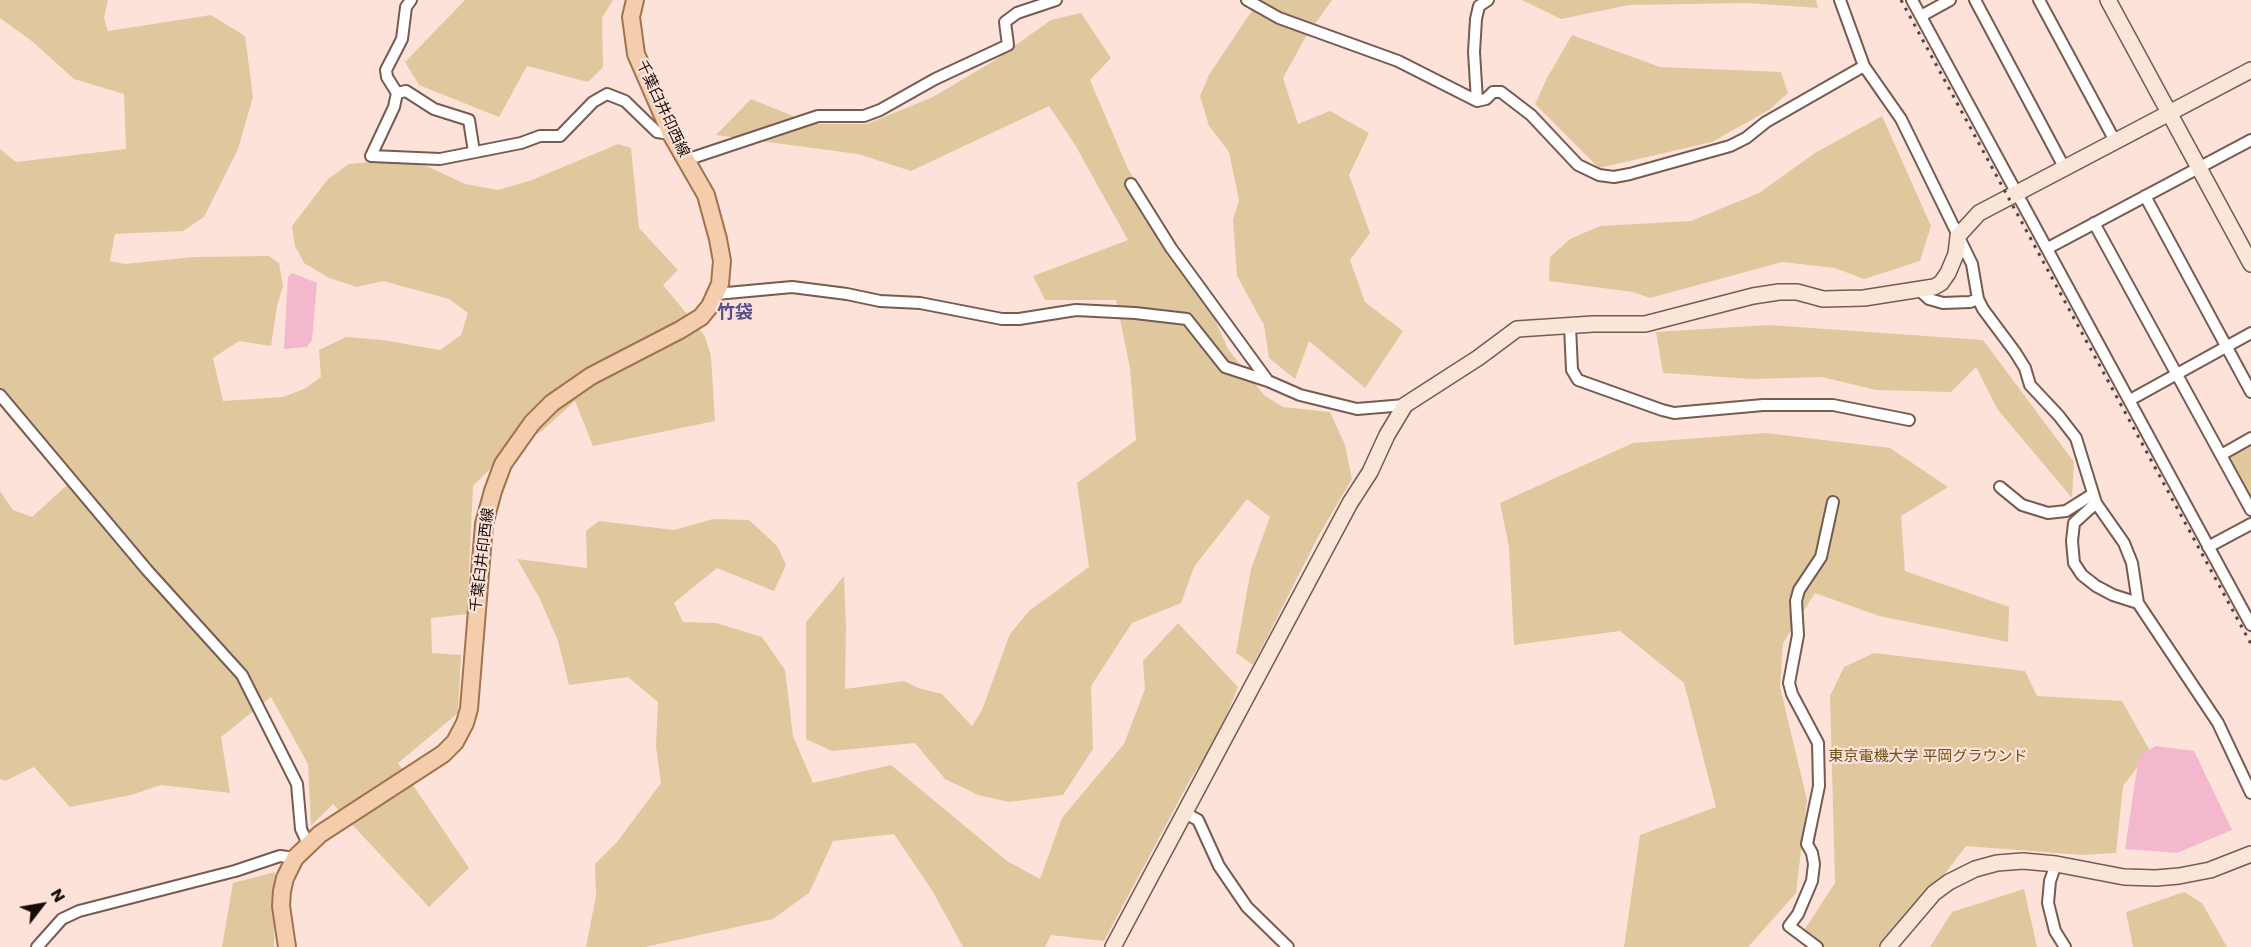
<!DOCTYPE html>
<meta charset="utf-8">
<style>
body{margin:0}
#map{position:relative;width:2251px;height:947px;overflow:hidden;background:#fde2d9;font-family:Poppins,sans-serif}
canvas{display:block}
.north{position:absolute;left:12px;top:875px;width:60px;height:60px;-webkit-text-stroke:4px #fde2d9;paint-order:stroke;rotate:59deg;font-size:16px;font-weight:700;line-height:24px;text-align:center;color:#170c09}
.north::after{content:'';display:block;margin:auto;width:21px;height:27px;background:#170c09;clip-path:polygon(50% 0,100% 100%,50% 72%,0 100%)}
</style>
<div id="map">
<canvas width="2251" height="947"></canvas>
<div class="north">N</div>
</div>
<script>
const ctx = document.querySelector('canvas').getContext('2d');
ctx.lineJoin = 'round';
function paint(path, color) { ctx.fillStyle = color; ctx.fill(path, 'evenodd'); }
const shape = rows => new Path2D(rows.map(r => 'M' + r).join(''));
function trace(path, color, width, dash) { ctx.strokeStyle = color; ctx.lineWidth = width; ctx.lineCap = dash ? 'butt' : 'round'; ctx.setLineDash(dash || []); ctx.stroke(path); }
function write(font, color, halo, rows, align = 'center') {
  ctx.font = font + ' Poppins,"Noto Sans JP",sans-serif'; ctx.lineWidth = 4.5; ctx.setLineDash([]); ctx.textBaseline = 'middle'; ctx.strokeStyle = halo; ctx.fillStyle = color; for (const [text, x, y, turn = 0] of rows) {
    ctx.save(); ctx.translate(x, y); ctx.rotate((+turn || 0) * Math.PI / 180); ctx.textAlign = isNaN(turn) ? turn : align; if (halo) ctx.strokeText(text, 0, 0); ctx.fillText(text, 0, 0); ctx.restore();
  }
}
paint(shape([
 [0,0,108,0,104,18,108,31,211,15,245,36,253,97,238,149,204,217,183,231,115,234,110,261,125,264,194,257,269,256,279,263,283,286,277,306,271,346,239,341,213,358,223,401,283,397,304,389,321,377,319,350,346,337,383,340,440,350,461,335,468,313,449,299,383,281,357,287,329,278,304,263,295,246,292,226,328,179,349,164,393,160,427,166,465,184,498,190,532,180,618,144,631,148,639,228,678,270,663,285,705,336,711,357,715,421,593,446,575,401,543,430,502,457,473,486,467,614,431,618,432,653,461,655,458,713,398,763,469,868,429,907,333,804,311,826,308,764,271,697,221,737,230,793,161,785,131,795,70,807,34,767,5,781,0,779,0,491,13,510,32,517,76,477,0,389,0,149,16,162,126,149,124,94,74,79,33,42,0,18],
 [465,0,613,0,602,18,603,67,588,82,527,66,499,117,419,85,405,62],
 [1259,0,1332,0,1305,38,1283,78,1298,124,1330,111,1369,133,1349,175,1370,233,1350,260,1365,302,1403,331,1365,388,1309,341,1295,379,1269,358,1264,325,1237,276,1233,220,1239,200,1229,152,1209,126,1200,96,1209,75],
 [1522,0,1816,0,1818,8,1747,3,1629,5,1561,19],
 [1081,13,1111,58,1090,80,1128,169,1192,268,1228,349,1264,395,1283,407,1330,412,1345,445,1352,479,1319,535,1253,665,1236,653,1251,569,1270,517,1247,499,1194,567,1181,603,1132,623,1091,686,1093,749,1063,795,1009,802,978,795,945,779,915,743,832,751,806,739,806,622,844,576,846,626,845,689,904,681,918,688,942,694,972,726,982,710,1010,634,1029,611,1089,567,1077,483,1136,440,1130,368,1116,300,1045,300,1033,276,1128,240,1074,143,1049,106,911,171,858,154,716,135,751,99,813,124,867,124,933,97,992,62,1051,20],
 [1572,35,1660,67,1781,72,1788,93,1769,110,1712,142,1599,168,1535,104,1547,78],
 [1882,116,1931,226,1920,261,1864,279,1835,268,1782,262,1650,298,1633,292,1549,281,1550,257,1570,239,1600,226,1691,221,1759,193,1815,153],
 [1769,325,1983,340,2074,462,2072,498,1998,410,1976,367,1951,392,1876,390,1822,377,1752,379,1663,373,1656,332],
 [1766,433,1890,448,1948,487,1901,516,1905,571,2009,607,2008,642,1879,616,1815,593,1783,643,1780,687,1807,800,1796,893,1748,947,1624,947,1640,835,1716,807,1684,683,1620,631,1514,645,1509,547,1500,503,1633,443],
 [2251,441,2251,504,2224,455],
 [713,519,749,520,777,546,786,565,774,591,717,568,674,603,683,622,716,623,762,637,785,670,793,736,813,783,891,765,1007,861,1040,879,1062,818,1124,744,1145,689,1143,661,1178,623,1238,687,1216,741,1191,778,1104,941,1051,935,1045,947,963,947,933,892,894,834,833,841,809,893,773,919,645,947,586,947,596,896,595,864,617,842,661,783,656,746,658,702,628,677,569,685,558,641,540,599,517,559,587,568,586,531,599,521,674,530],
 [1874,653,2025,671,2037,696,2122,701,2150,751,2123,786,2116,853,2082,855,1966,846,1889,947,1817,947,1801,935,1835,883,1830,696,1844,667],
 [275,872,274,947,222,947,233,883],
 [2024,889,2037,947,1930,947,1952,912],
 [2184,892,2202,903,2227,947,2133,947,2126,912]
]), '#dfc89e');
paint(shape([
 [292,273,317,283,312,340,307,347,284,349,288,277],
 [2156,746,2194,751,2232,830,2177,853,2125,849,2139,756]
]), '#f4b8ce');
const street = shape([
 [411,0,406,7,402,39,386,70,387,77,397,93,394,107,371,156,440,159,521,143,540,136,560,136,593,102,607,94,625,101,657,132,671,134],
 [1247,0,1279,18,1398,61,1477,101,1486,99,1493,92,1501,92,1531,115,1578,165,1599,175,1614,177,1630,174,1730,146,1746,138,1766,122,1864,66],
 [1840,0,1864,66,1901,119,1972,264,1978,299,1983,309,2015,352,2025,368,2030,385,2059,416,2076,438,2096,503,2124,543,2132,563,2138,603,2218,723,2251,793],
 [1912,0,2251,625],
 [1975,0,2064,167],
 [2039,0,2115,141],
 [1921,16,1950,0],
 [397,93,406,91,434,109,469,120,474,152],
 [1477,101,1474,52,1476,19,1479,6,1488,0],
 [686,160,818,116,864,116,880,110,935,79,1008,45,1005,22,1017,13,1056,0],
 [1131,184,1171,248,1268,381,1300,395,1357,409,1405,405],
 [2145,196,2251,392],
 [2094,223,2251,510],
 [2048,248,2251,140],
 [1920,291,1929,299,1943,303,1970,302,1978,299],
 [716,294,792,287,847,294,880,301,920,303,1002,319,1019,319,1076,310,1135,313,1187,319,1225,367,1268,381],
 [1570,326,1572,370,1578,380,1662,410,1674,413,1763,405,1833,405,1909,420],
 [0,395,147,570,242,675,297,784,301,829,308,844],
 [2130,400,2251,333],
 [2221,455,2251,438],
 [2000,487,2022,505,2048,513,2066,511,2093,494],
 [2096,503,2074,523,2072,541,2074,563,2082,575,2096,586,2113,595,2138,603],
 [2208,547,2251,524],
 [1185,813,1198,820,1219,866,1247,907,1288,947],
 [2056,864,2050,881,2048,903,2055,931,2065,947],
 [37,947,62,919,79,911,235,871,280,856,295,858],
 [1817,947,1789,926,1798,914,1812,881,1814,864,1812,853,1807,844,1819,786,1818,743,1792,694,1789,683,1798,635,1796,601,1799,590,1821,557,1833,502]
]);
const secondary = shape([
 [2108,0,2251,264],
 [1113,947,1350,503,1370,472,1387,435,1405,405,1478,358,1517,329,1593,324,1645,324,1753,296,1779,292,1797,292,1823,299,1864,298,1934,287,1941,283,1948,273,1956,254,1958,236,1979,213,2251,70],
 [1888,947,1934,893,1949,882,1975,869,1997,863,2023,861,2056,864,2124,877,2156,878,2179,876,2210,870,2251,854]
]);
const primary = shape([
 [287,947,281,906,282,891,285,878,295,858,320,834,443,754,455,742,465,723,469,709,484,524,493,491,503,464,532,423,552,403,591,376,680,330,701,317,710,306,720,284,722,261,718,239,706,195,671,134,636,54,631,17,635,0]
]);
trace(street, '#775b51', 14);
trace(secondary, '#775b51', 18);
trace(primary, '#a1734f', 20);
trace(street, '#fff', 10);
trace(secondary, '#f9e6d6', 15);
trace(primary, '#f3cdac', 16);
trace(shape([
 [1901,0,2251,644]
]), '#534440', 3, [3, 6]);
write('15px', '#170c09', '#fde2d9', [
 ["千葉臼井印西線",662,109,65],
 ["千葉臼井印西線",483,560,-83]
]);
write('15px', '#6c5012', '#fde2d9', [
 ["東京電機大学 平岡グラウンド",1928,757]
]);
write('bold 18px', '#574d8b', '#fde2d9', [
 ["竹袋",735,313]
]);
</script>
